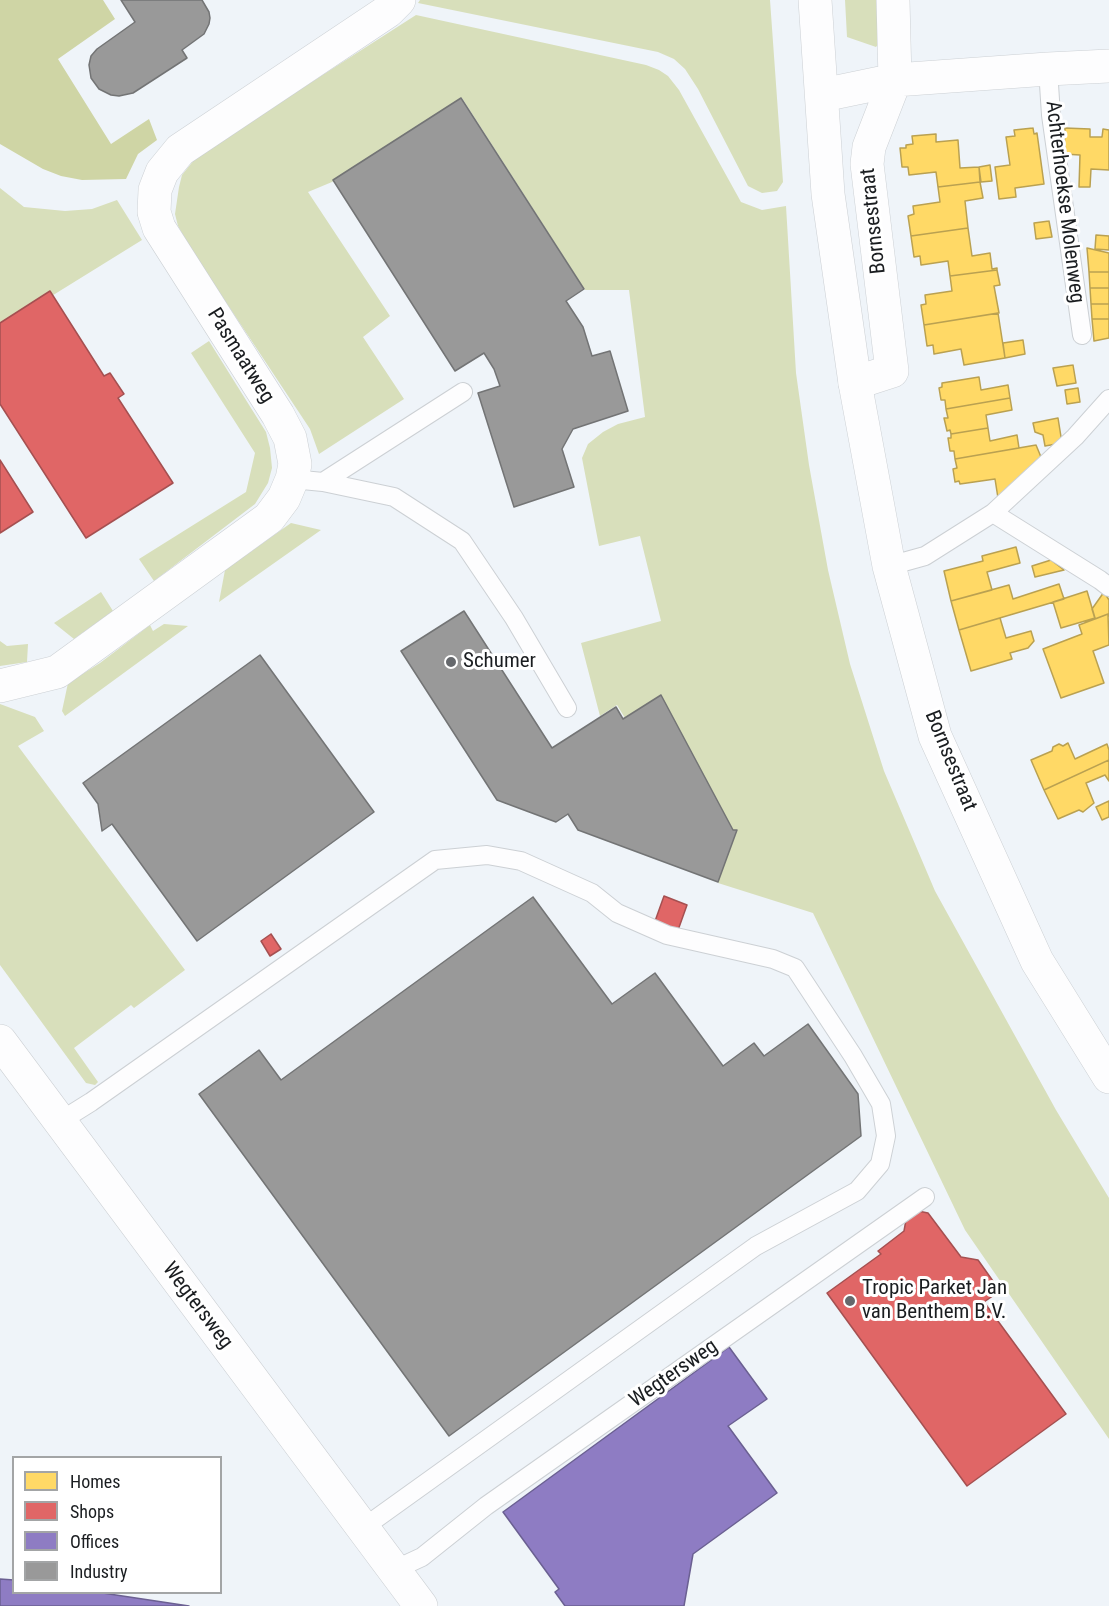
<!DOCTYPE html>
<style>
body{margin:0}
#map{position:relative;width:1109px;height:1606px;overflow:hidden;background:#eff4f9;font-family:"Roboto Condensed",sans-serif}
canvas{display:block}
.legend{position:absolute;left:12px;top:1456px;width:210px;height:138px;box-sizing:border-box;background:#fff;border:2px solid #a3a5a6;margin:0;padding:8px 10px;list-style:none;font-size:18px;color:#1a1d20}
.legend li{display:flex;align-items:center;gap:12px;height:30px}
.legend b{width:30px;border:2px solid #a3a5a6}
</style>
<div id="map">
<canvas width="1109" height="1606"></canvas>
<ul class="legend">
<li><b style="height:16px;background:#ffd966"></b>Homes</li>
<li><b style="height:16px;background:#e06666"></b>Shops</li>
<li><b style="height:16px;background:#8e7cc3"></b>Offices</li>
<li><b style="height:16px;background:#999"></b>Industry</li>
</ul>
</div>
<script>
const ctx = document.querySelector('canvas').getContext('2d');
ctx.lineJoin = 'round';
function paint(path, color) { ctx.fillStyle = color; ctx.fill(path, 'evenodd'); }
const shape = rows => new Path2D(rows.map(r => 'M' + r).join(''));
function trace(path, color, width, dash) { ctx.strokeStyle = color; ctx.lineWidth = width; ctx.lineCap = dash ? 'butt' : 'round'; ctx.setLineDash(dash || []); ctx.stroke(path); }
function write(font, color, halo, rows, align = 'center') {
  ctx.font = font + ' "Roboto Condensed",sans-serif'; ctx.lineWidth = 6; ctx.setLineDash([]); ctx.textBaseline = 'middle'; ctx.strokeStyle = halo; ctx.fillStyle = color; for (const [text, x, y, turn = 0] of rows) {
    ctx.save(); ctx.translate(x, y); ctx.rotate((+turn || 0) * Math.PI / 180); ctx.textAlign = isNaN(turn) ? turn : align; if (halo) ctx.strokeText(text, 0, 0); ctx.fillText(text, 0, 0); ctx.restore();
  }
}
paint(shape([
 [420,0,770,0,783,182,777,191,762,193,748,186,698,89,685,69,674,59,658,52,418,3],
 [845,0,886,0,886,35,876,47,847,37],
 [416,15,646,65,659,70,668,76,679,90,741,202,762,210,786,206,796,373,809,465,828,570,850,664,884,771,935,891,1056,1110,1109,1198,1109,1439,965,1230,813,913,718,883,733,830,661,696,625,718,617,705,600,716,581,643,661,621,640,536,599,546,582,458,588,444,603,432,618,424,645,417,629,290,585,290,462,98,332,182,308,192,390,316,363,337,404,399,319,454,310,429,192,251,178,226,175,214,179,187,182,175,198,155],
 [0,188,24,207,65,211,92,209,117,200,142,240,0,328],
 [209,341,266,432,270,448,272,468,268,483,255,504,154,581,139,559,246,492,255,453,191,353],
 [291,523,321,530,219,602,225,570],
 [101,592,113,611,74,639,54,623],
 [164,624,188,626,65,716,62,711,68,683,100,663,150,625,153,631],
 [0,641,7,646,28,644,27,662,0,666],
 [0,704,35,717,44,731,18,746,185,970,134,1008,131,1005,74,1048,98,1082,95,1085,86,1083,0,965]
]), '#d8dfbb');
paint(shape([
 [0,0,103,0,115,19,58,59,111,144,149,119,157,140,138,154,126,179,82,180,61,176,43,169,0,144]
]), '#cfd5a5');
const homes = shape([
 [1033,128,1034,134,1037,133,1044,184,1015,188,1016,197,999,199,995,167,1010,165,1006,137,1015,136,1014,130,1033,128],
 [1065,128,1090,129,1090,137,1102,137,1103,129,1109,130,1109,170,1091,169,1090,187,1079,187,1080,155,1064,154,1065,128],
 [936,134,936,142,958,140,960,168,979,167,980,182,938,187,936,172,909,175,908,167,902,167,900,148,906,148,906,145,913,144,912,136,936,134],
 [990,165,992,181,981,182,979,167,990,165],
 [980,182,983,198,965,201,968,228,911,236,908,216,914,214,913,206,940,202,938,187,980,182],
 [1049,221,1052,237,1036,239,1034,223,1049,221],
 [968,228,972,256,990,253,992,269,997,268,997,270,950,276,948,261,921,265,920,256,914,257,911,236,968,228],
 [1096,235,1109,236,1109,250,1095,249,1096,235],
 [1087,248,1109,253,1109,272,1089,272,1087,248],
 [997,270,1000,285,994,286,999,313,924,325,921,305,926,304,925,295,952,291,950,276,997,270],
 [1089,272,1109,272,1109,288,1090,288,1089,272],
 [1090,288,1109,288,1109,304,1091,304,1090,288],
 [1091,304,1109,304,1109,319,1092,319,1091,304],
 [998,313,1005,358,964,365,961,349,934,354,933,345,927,346,924,325,998,313],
 [1092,319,1109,319,1109,338,1094,341,1092,319],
 [1023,340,1025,354,1005,358,1003,343,1023,340],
 [1073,365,1076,383,1057,386,1053,368,1073,365],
 [979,377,981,390,1008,385,1010,398,946,409,945,400,941,400,939,388,942,387,942,383,979,377],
 [1078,388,1080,402,1067,404,1065,390,1078,388],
 [1010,398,1012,410,986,415,988,428,951,434,950,430,947,431,944,418,948,418,946,409,1010,398],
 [1058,418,1062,443,1045,446,1043,435,1035,432,1033,423,1058,418],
 [988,428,990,441,1017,435,1019,448,955,459,954,451,950,451,948,438,951,438,951,434,988,428],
 [1036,445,1041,457,998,498,995,479,960,484,959,481,955,482,953,469,957,468,955,459,1036,445],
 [1016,547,1020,563,987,572,992,590,951,601,944,571,983,561,982,556,1016,547],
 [1051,560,1064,570,1035,577,1032,566,1051,560],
 [1059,584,1064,599,959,630,951,601,1009,585,1013,599,1059,584],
 [1087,591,1095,618,1061,628,1053,602,1087,591],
 [1104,592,1109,600,1109,616,1108,614,1095,619,1092,609,1104,592],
 [1108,614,1109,645,1093,651,1104,683,1061,698,1043,649,1082,634,1079,625,1108,614],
 [1000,618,1006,638,1031,631,1034,641,1028,648,1010,653,1012,659,971,671,959,630,1000,618],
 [1068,743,1075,759,1107,744,1109,750,1109,760,1044,790,1031,760,1052,751,1053,747,1059,744,1063,746,1068,743],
 [1109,760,1109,781,1105,775,1086,783,1094,803,1083,812,1079,810,1058,819,1044,790,1109,760],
 [1109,801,1109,817,1102,820,1096,807,1109,801]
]);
paint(homes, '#ffd966');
trace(homes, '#baa151', 1.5);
const shops = shape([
 [50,291,104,376,110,373,124,394,118,398,173,483,86,538,0,404,0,323,50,291],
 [0,460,33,512,0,533,0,460],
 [664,896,687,905,677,933,654,924,664,896],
 [271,934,281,949,270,956,261,941,271,934],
 [918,1211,928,1213,961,1257,978,1260,1000,1291,984,1302,1066,1414,967,1486,827,1293,881,1254,878,1251,904,1231,906,1220,918,1211]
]);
paint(shops, '#e06666');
trace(shops, '#a55051', 1.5);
const offices = shape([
 [729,1347,767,1399,728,1426,777,1493,693,1554,684,1606,565,1606,555,1592,559,1589,503,1512,729,1347],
 [0,1579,14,1580,14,1592,96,1592,189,1606,0,1606,0,1579]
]);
paint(offices, '#8e7cc3');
trace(offices, '#6b6092', 1.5);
const industry = shape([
 [121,0,202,0,209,12,210,18,209,24,204,34,182,50,187,58,133,93,119,96,111,95,99,89,91,78,89,65,91,56,97,49,135,22,121,0],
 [461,98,584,289,566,301,583,327,592,356,610,351,628,411,573,429,562,449,574,487,514,507,478,393,500,386,494,369,484,353,455,371,333,180,461,98],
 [464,611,552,748,616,707,623,719,661,695,733,830,737,830,718,882,578,830,568,814,556,822,497,800,401,651,464,611],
 [260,655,374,812,197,941,112,824,102,831,98,804,83,783,260,655],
 [533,897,612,1004,655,973,723,1066,754,1043,764,1056,808,1024,858,1094,861,1136,449,1436,199,1094,259,1050,281,1080,533,897]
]);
paint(industry, '#999');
trace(industry, '#737475', 1.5);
const lane = shape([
 [1048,69,1051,115,1082,335],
 [292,479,323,482,463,392],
 [323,482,394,497,462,541,514,618,567,708],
 [993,513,1100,580,1109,587],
 [889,566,925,556,993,513,1075,437,1109,399],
 [59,1122,91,1102,435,860,487,855,521,861,592,893,617,913,667,935,773,959,795,968,853,1056,881,1104,886,1136,880,1164,857,1191,756,1246,363,1528],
 [394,1570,422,1557,486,1506,925,1197]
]);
const street = shape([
 [823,95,895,80,1048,69,1109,66],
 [855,383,892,371,867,164,869,147,895,80,893,0],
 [0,686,57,672,269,518,284,498,292,479,295,464,290,438,278,415,159,228,154,212,155,190,162,172,180,150,388,11,399,0]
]);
const secondary = shape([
 [0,1041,421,1606]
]);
const primary = shape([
 [815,0,828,194,855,383,889,566,935,736,1037,961,1109,1077]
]);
trace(lane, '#ccd0d4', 20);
trace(street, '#ccd0d4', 34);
trace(secondary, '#ccd0d4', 34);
trace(primary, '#ccd0d4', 34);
trace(lane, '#fdfdfe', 18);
trace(street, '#fdfdfe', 33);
trace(secondary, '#fdfdfe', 33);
trace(primary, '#fdfdfe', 33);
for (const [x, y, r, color] of [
 [451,662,6,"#65686c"],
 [850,1301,6,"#65686c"]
]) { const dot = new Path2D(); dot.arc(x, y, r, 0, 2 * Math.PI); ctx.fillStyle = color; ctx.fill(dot); trace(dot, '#fff', 2); }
write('21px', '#1a1d20', '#fff', [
 ["Achterhoekse Molenweg",1064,202,83],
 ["Bornsestraat",874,221,-96],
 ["Pasmaatweg",240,356,58],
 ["Bornsestraat",950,761,68],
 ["Wegtersweg",197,1306,53],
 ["Wegtersweg",674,1374,-35]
]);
write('21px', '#1a1d20', '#fff', [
 ["Schumer",463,662],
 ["Tropic Parket Jan",862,1289],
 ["van Benthem B.V.",862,1313]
], 'left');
</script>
